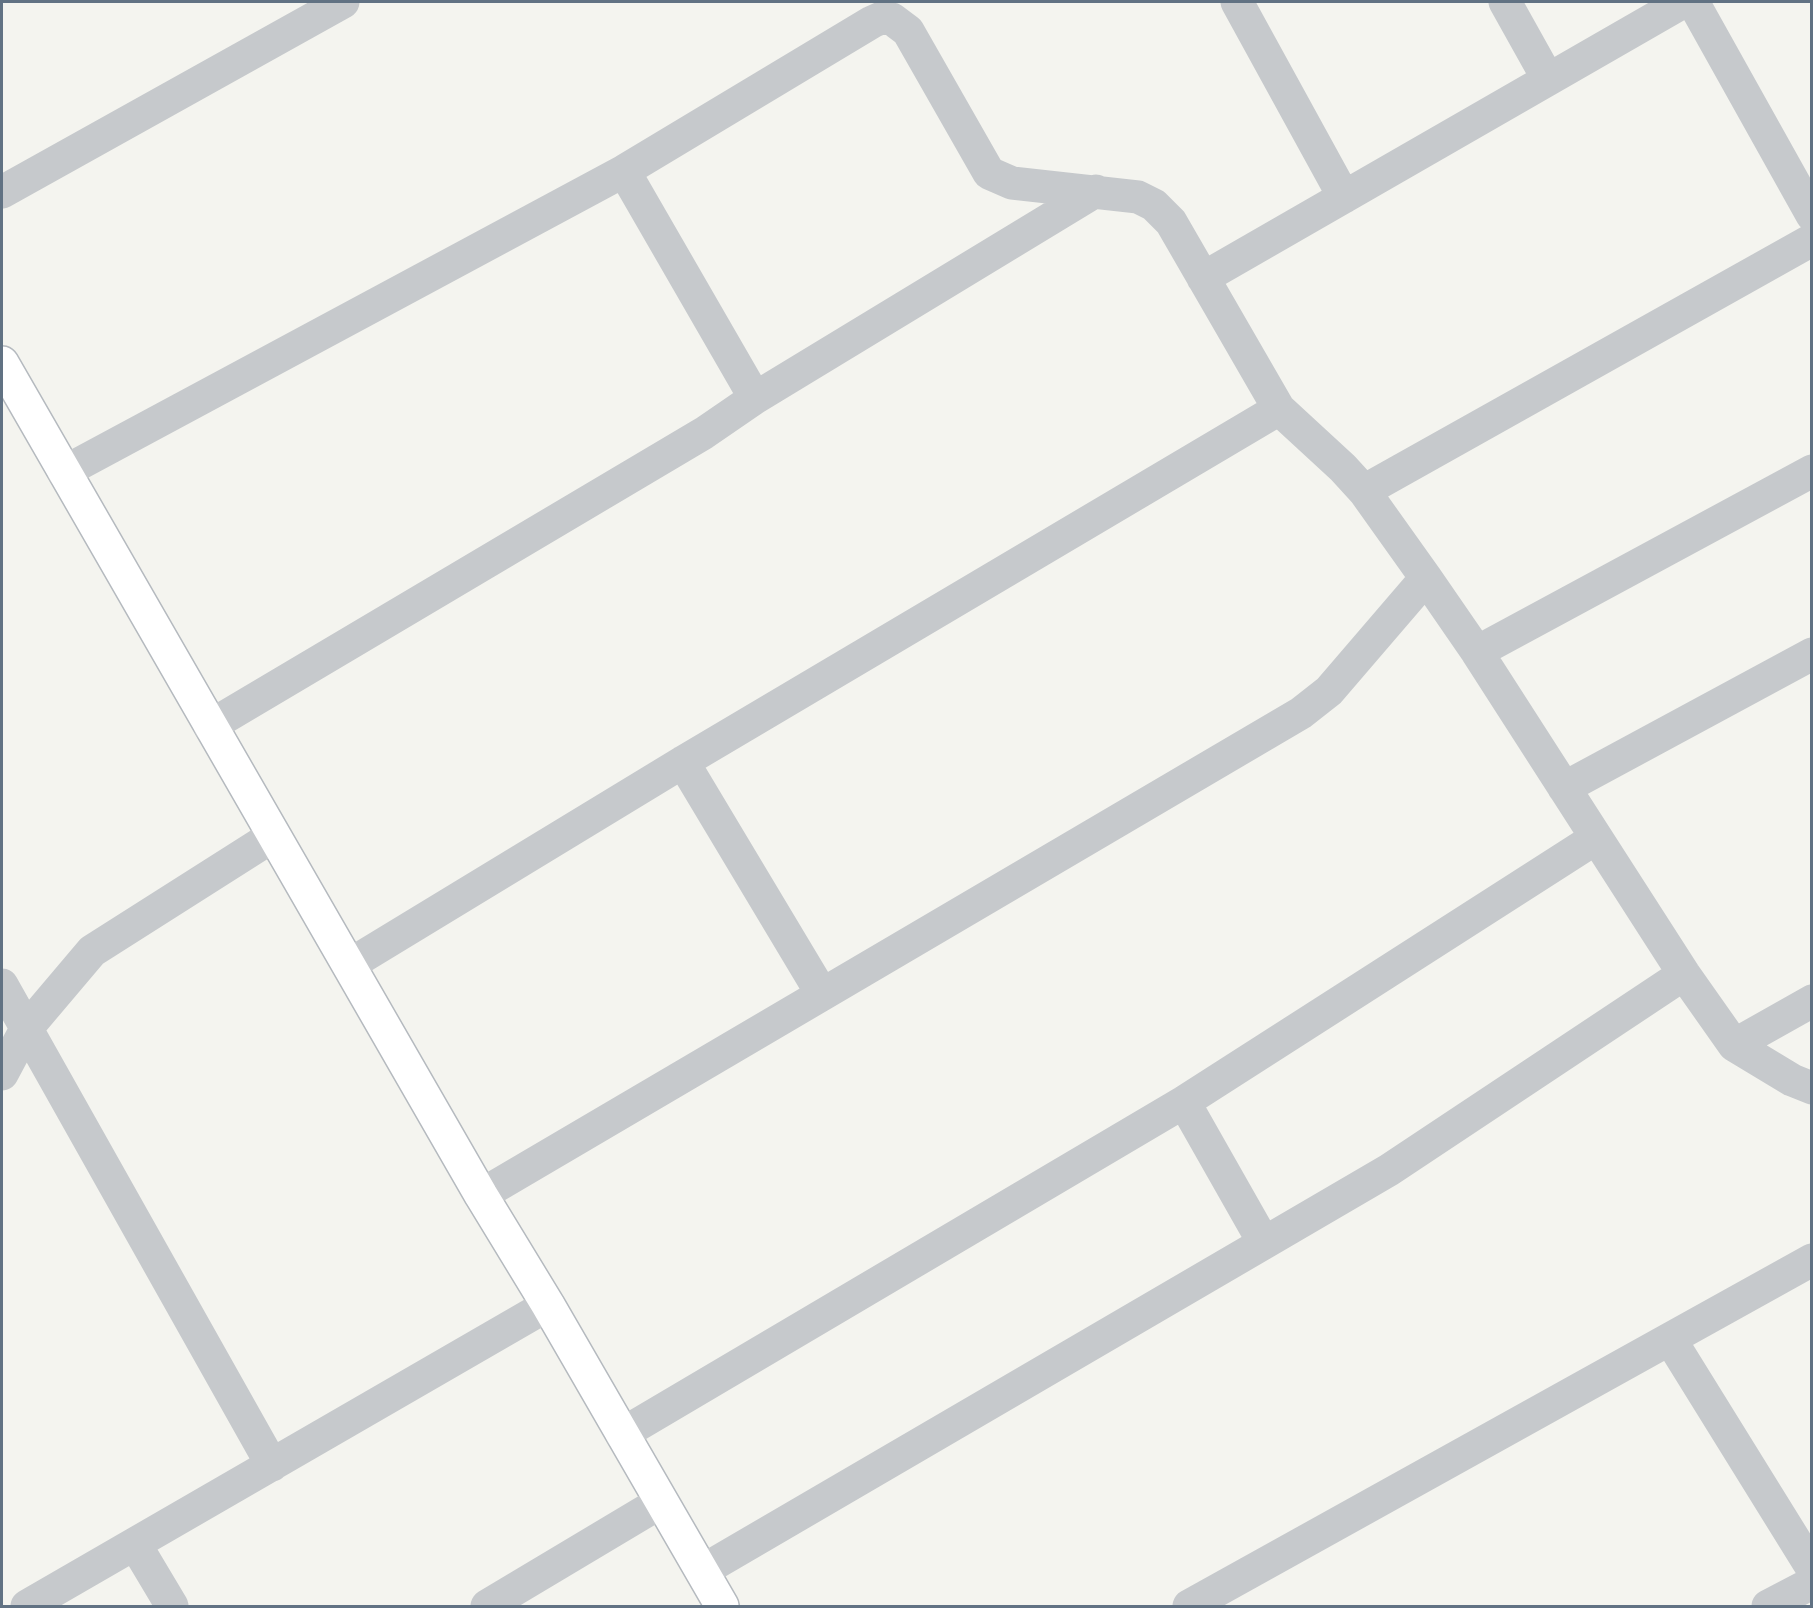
<!DOCTYPE html>
<style>
body{margin:0}
#map{position:relative;width:1813px;height:1608px;overflow:hidden;background:#f4f4ef;font-family:"Fira Sans",sans-serif}
canvas{display:block}
.frame{position:absolute;inset:0;border:3px solid #617283;pointer-events:none}
</style>
<div id="map">
<canvas width="1813" height="1608"></canvas>
<div class="frame"></div>
</div>
<script>
const ctx = document.querySelector('canvas').getContext('2d');
ctx.lineJoin = 'round';
const shape = rows => new Path2D(rows.map(r => 'M' + r).join(''));
function trace(path, color, width, dash) { ctx.strokeStyle = color; ctx.lineWidth = width; ctx.lineCap = dash ? 'butt' : 'round'; ctx.setLineDash(dash || []); ctx.stroke(path); }
const secondary = shape([
 [2,363,481,1195,548,1305,722,1606]
]);
trace(secondary, '#b5babf', 36);
trace(shape([
 [1237,2,1344,197],
 [1505,2,1548,79],
 [1693,2,1812,215],
 [624,171,755,398],
 [2,192,343,2],
 [1203,278,1683,2],
 [64,472,624,171,872,22,881,18,892,19,908,31,989,173,1012,183,1138,197,1154,205,1171,222,1279,409,1343,468,1364,491,1426,578,1477,652,1684,974,1734,1045,1792,1080,1812,1088],
 [1364,491,1812,240],
 [1477,652,1812,471],
 [210,726,704,433,755,398,1096,191],
 [683,762,822,994],
 [1564,788,1812,654],
 [349,965,683,762,1279,409],
 [2,985,272,1465],
 [1734,1045,1812,1001],
 [2,1074,26,1029,92,951,273,836],
 [481,1195,1301,713,1329,691,1426,578],
 [1264,1243,1389,1170,1684,974],
 [1670,1339,1812,1568],
 [622,1434,1184,1102,1596,838],
 [135,1544,172,1606],
 [702,1571,1264,1243,1184,1102],
 [27,1606,548,1305],
 [487,1606,661,1502],
 [1189,1606,1812,1260],
 [1768,1606,1812,1583]
]), '#c6c9cc', 33);
trace(secondary, '#fff', 33);
</script>
